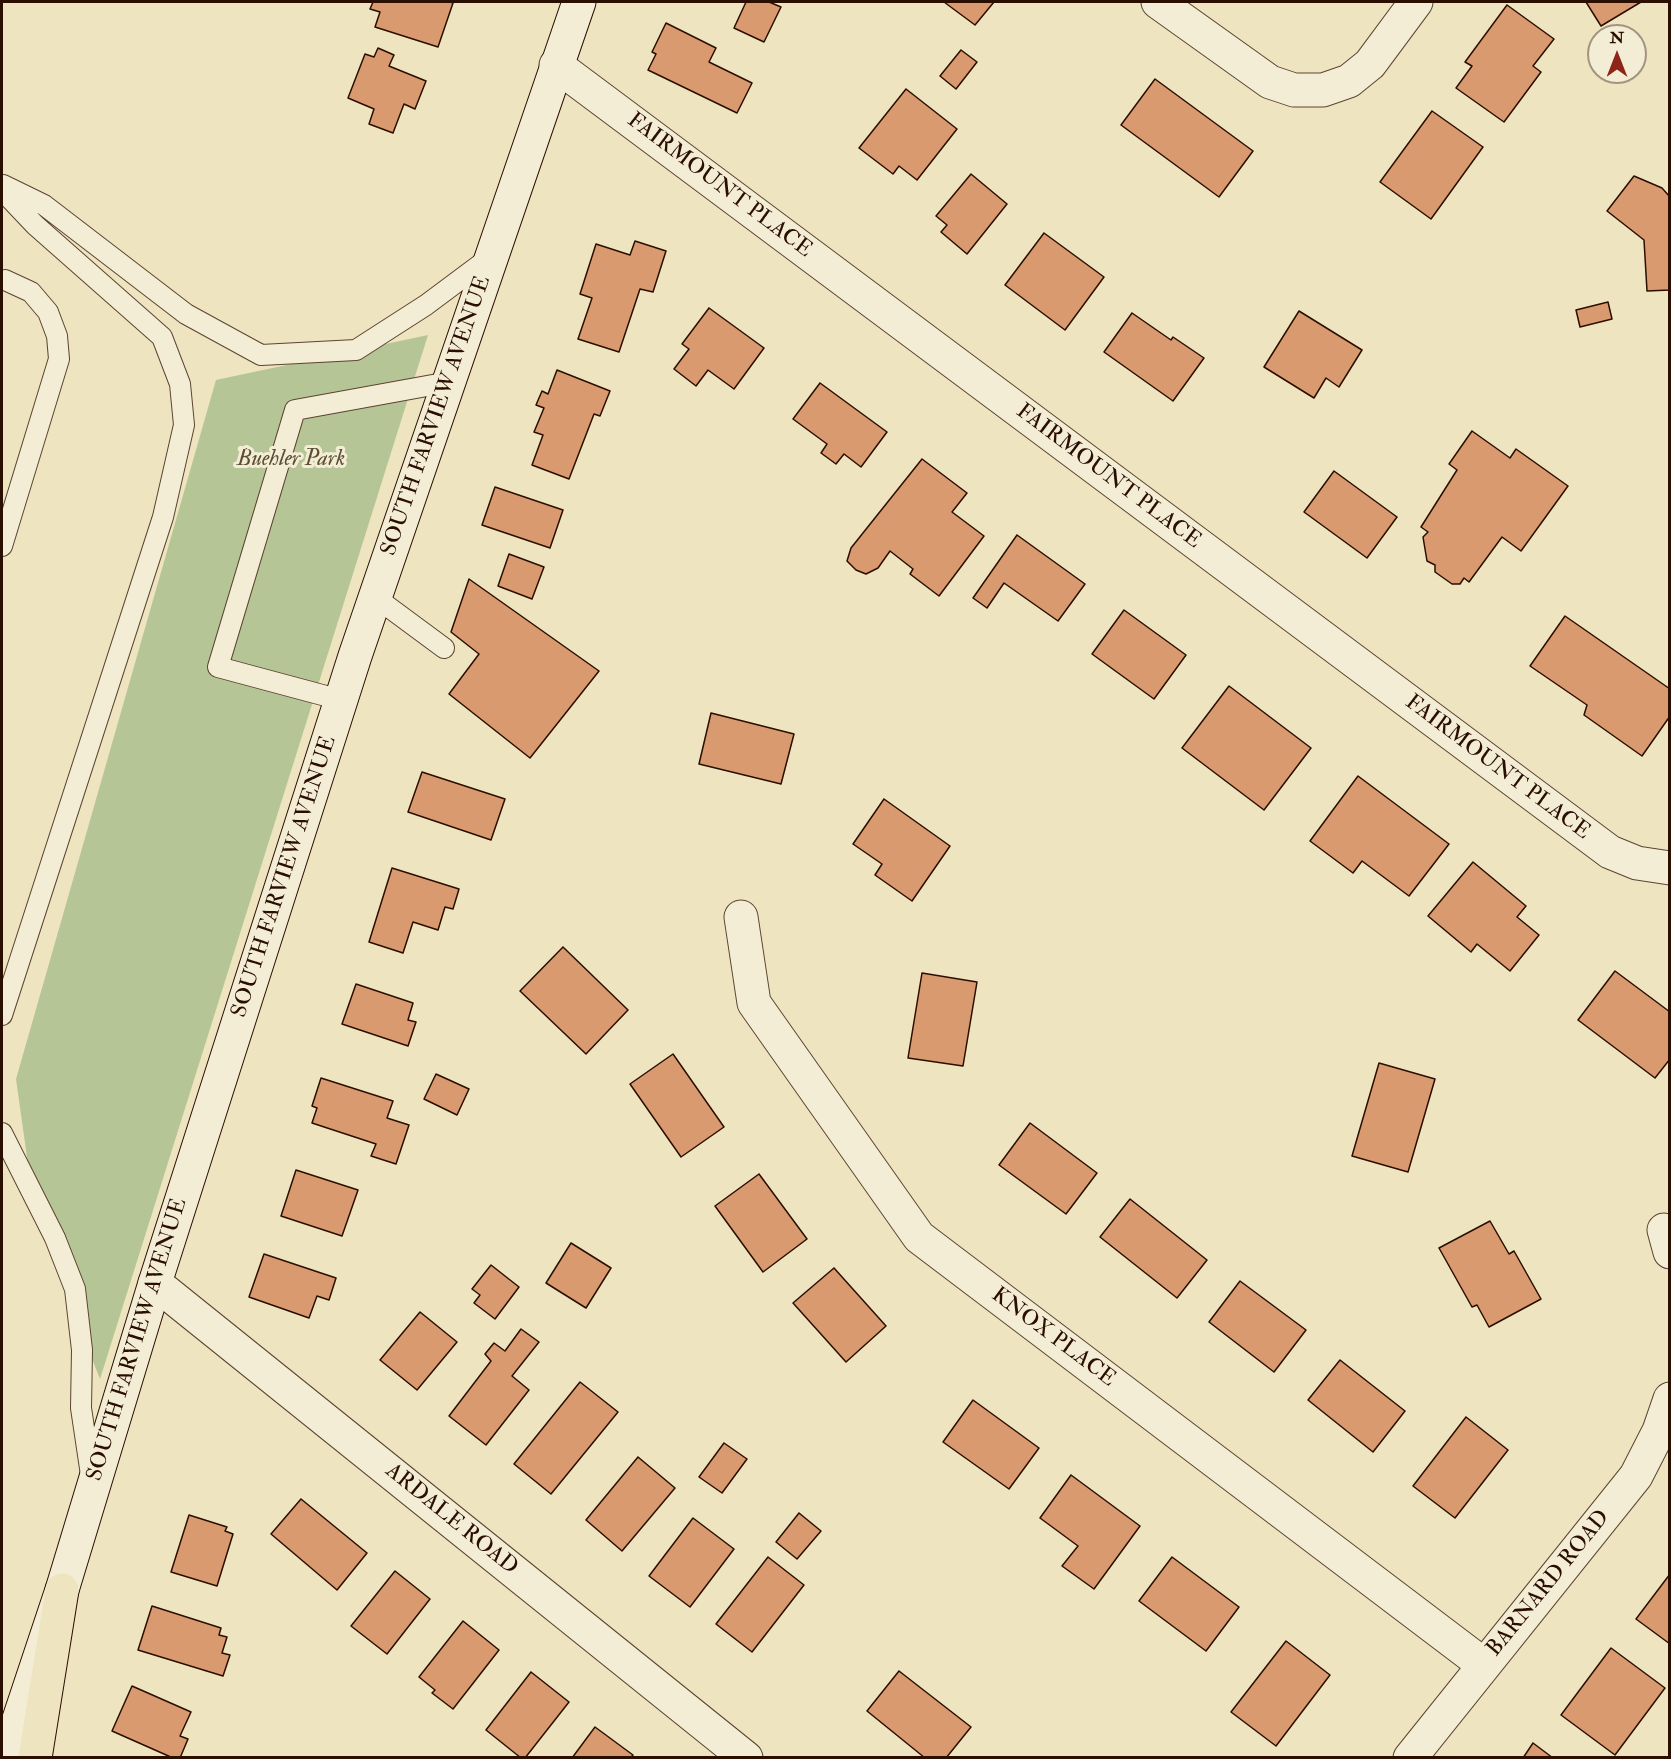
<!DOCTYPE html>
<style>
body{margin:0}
#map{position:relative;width:1671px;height:1759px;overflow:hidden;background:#eee4c0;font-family:"IM FELL Double Pica",serif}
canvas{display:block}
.frame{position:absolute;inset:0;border:3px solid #2a0e00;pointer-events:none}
.north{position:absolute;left:1587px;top:24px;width:60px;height:60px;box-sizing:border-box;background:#f4edd6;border:2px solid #a39480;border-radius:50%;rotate:0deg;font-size:16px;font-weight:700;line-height:24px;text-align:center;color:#2a0e00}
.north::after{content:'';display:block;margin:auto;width:21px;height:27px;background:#8f2418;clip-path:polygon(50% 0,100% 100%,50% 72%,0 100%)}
</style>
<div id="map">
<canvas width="1671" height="1759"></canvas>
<div class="frame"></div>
<div class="north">N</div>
</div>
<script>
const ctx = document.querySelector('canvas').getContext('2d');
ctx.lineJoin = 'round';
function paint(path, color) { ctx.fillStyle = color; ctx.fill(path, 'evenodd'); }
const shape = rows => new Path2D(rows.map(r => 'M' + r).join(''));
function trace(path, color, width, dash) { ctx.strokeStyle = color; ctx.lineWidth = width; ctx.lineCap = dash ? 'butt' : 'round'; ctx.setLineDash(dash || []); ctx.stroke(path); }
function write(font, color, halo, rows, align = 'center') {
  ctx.font = font + ' "IM FELL Double Pica",serif'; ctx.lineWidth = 6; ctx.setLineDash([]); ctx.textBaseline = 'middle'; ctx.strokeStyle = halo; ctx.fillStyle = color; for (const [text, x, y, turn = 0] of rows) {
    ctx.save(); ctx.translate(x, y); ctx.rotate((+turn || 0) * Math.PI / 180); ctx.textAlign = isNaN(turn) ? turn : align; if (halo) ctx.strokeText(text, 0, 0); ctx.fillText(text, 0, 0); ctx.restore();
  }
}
paint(shape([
 [428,335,100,1379,35,1214,16,1079,216,380]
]), '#b5c596');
const building = shape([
 [373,2,450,2,453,3,438,47,375,27,380,12,370,9,373,2],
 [746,2,769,2,781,7,764,42,734,28,746,2],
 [944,2,994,2,975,25,944,2],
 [1586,2,1641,2,1601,26,1586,2],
 [1507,5,1554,39,1533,66,1541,72,1504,122,1456,88,1472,66,1465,62,1507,5],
 [666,23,716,48,709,62,752,83,737,113,648,70,656,54,652,52,666,23],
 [378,48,394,55,389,66,426,81,415,109,404,104,393,133,369,124,374,109,348,98,365,54,374,57,378,48],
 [961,50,977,62,956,89,940,76,961,50],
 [1155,79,1253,151,1219,197,1121,125,1155,79],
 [906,89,957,129,917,180,899,166,893,174,859,148,906,89],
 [1432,111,1483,147,1431,219,1380,182,1432,111],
 [971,174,1007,204,967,254,941,232,947,225,936,216,971,174],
 [1634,176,1662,188,1670,197,1670,290,1647,291,1644,240,1607,211,1634,176],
 [1044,233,1104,277,1065,330,1005,285,1044,233],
 [635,241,666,251,653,292,640,289,619,352,578,339,592,298,580,294,596,244,630,255,635,241],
 [1608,302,1612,319,1580,327,1576,310,1608,302],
 [709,308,764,348,734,389,708,370,696,386,674,369,689,349,682,344,709,308],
 [1299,311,1362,350,1339,387,1326,378,1314,398,1264,367,1299,311],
 [1132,313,1171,340,1173,337,1204,358,1173,401,1104,352,1132,313],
 [557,370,610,391,600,416,594,414,569,479,532,465,543,435,534,432,544,408,536,405,542,391,548,394,557,370],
 [820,383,887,432,861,467,844,454,836,464,821,453,827,444,793,419,820,383],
 [1472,431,1510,458,1516,449,1568,486,1521,551,1502,537,1469,582,1464,578,1460,584,1452,584,1435,572,1435,565,1427,561,1423,537,1428,532,1421,527,1457,470,1449,464,1472,431],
 [922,459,967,493,952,512,984,536,939,596,910,574,913,569,890,551,878,568,866,574,856,570,847,561,851,548,922,459],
 [1334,471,1397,517,1367,558,1304,512,1334,471],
 [495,487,563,510,550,548,482,525,495,487],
 [1017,535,1085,584,1058,621,1004,583,987,608,973,598,1017,535],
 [509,554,544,567,532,599,498,586,509,554],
 [469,579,599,671,530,758,449,694,479,654,451,632,469,579],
 [1124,610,1186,655,1154,699,1092,654,1124,610],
 [1565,616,1670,689,1670,716,1642,756,1584,715,1587,705,1530,666,1565,616],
 [1229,686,1311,748,1264,810,1182,748,1229,686],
 [711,713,794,734,781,784,699,764,711,713],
 [422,772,505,799,491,840,408,812,422,772],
 [1358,776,1449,844,1409,896,1362,861,1353,873,1310,841,1358,776],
 [884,799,950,846,912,901,875,875,882,864,853,844,884,799],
 [1473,862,1526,906,1517,917,1539,935,1510,971,1477,944,1471,952,1428,916,1473,862],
 [392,868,459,889,453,909,445,907,438,930,413,922,403,953,369,942,392,868],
 [563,947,628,1010,586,1054,520,991,563,947],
 [1615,971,1670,1012,1670,1059,1655,1078,1578,1020,1615,971],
 [922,973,977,982,963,1066,908,1058,922,973],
 [356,984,413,1003,408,1020,416,1022,408,1046,342,1024,356,984],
 [673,1054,724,1127,681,1157,630,1084,673,1054],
 [1379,1063,1435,1079,1408,1172,1352,1156,1379,1063],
 [436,1074,469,1089,457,1115,424,1099,436,1074],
 [321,1078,393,1101,387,1118,409,1125,396,1164,371,1156,376,1144,312,1123,317,1108,312,1106,321,1078],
 [1030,1123,1097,1173,1066,1214,999,1165,1030,1123],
 [296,1170,358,1190,342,1236,281,1216,296,1170],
 [759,1174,807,1239,763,1272,715,1206,759,1174],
 [1130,1199,1207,1260,1177,1298,1100,1237,1130,1199],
 [1490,1221,1509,1254,1514,1251,1541,1299,1489,1327,1477,1305,1472,1307,1439,1248,1490,1221],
 [571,1243,611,1268,586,1308,546,1283,571,1243],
 [264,1254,336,1278,329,1300,317,1296,309,1318,249,1297,264,1254],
 [491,1265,519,1287,495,1319,474,1303,480,1295,472,1289,491,1265],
 [834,1268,886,1326,846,1362,793,1303,834,1268],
 [1240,1281,1306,1330,1274,1372,1209,1322,1240,1281],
 [420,1312,457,1342,417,1390,380,1360,420,1312],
 [521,1329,539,1342,512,1376,529,1390,486,1445,449,1416,491,1361,485,1354,494,1343,505,1351,521,1329],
 [1340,1360,1405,1411,1373,1452,1308,1400,1340,1360],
 [580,1382,618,1412,551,1494,514,1464,580,1382],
 [973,1400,1039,1448,1009,1489,943,1442,973,1400],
 [1466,1417,1508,1450,1455,1518,1413,1486,1466,1417],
 [724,1443,747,1459,722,1493,699,1477,724,1443],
 [638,1457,675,1488,622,1551,586,1520,638,1457],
 [1071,1475,1140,1526,1094,1589,1062,1566,1078,1546,1040,1518,1071,1475],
 [301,1499,367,1553,337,1590,271,1534,301,1499],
 [799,1513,821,1531,797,1559,776,1542,799,1513],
 [189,1515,227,1527,225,1531,233,1534,217,1586,171,1572,189,1515],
 [693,1518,734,1549,690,1607,649,1576,693,1518],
 [768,1557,804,1585,752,1652,716,1624,768,1557],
 [1172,1557,1239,1607,1206,1651,1139,1601,1172,1557],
 [395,1571,430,1599,387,1654,351,1626,395,1571],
 [1670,1574,1670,1644,1636,1619,1670,1574],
 [152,1606,221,1628,219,1635,227,1637,222,1653,230,1655,223,1676,138,1650,152,1606],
 [463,1621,499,1650,453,1709,432,1693,435,1690,419,1677,463,1621],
 [1286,1641,1330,1675,1276,1746,1231,1712,1286,1641],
 [1611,1648,1665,1688,1615,1755,1561,1715,1611,1648],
 [899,1671,971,1727,946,1758,925,1758,867,1711,899,1671],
 [531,1672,569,1702,525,1758,521,1758,486,1730,531,1672],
 [132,1686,191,1712,180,1736,188,1739,180,1758,173,1758,112,1731,132,1686],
 [595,1727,633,1755,630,1758,572,1758,595,1727],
 [1533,1743,1553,1758,1523,1758,1533,1743]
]);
paint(building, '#da9a70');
trace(building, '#2a0e00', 1.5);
const lane = shape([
 [3,185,44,205,186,314,261,355,356,350,426,305,489,258],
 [2,190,35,225,162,337,180,384,184,425,163,517,2,1015],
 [2,546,59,359,57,336,48,312,31,292,5,280],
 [375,597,444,648],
 [341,700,218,667,295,410,449,382],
 [2,1133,55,1238,75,1289,82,1350,81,1408,91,1475]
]);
const street = shape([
 [1158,2,1270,82,1294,90,1323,90,1349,81,1370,64,1416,2],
 [556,65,1610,852,1637,863,1670,868],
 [741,917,754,1003,919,1237,1484,1665],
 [1664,1230,1670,1252],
 [155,1283,746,1758],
 [1410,1758,1636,1476,1659,1431,1670,1399]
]);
const secondary = shape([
 [6,1758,62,1590,155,1283,355,656,579,2]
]);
const highway = shape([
 [35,1758,62,1590]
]);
trace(lane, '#5b4430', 22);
trace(street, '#5b4430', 35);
trace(secondary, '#2a0e00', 35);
trace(highway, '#2a0e00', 35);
trace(lane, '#f4edd6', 20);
trace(street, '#f4edd6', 33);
trace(secondary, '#f4edd6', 33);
trace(highway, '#eee4c0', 33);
write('22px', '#2a0e00', '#f4edd6', [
 ["FAIRMOUNT PLACE",719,186,37],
 ["SOUTH FARVIEW AVENUE",437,416,-71],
 ["FAIRMOUNT PLACE",1108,477,37],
 ["FAIRMOUNT PLACE",1497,768,37],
 ["SOUTH FARVIEW AVENUE",285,877,-72],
 ["KNOX PLACE",1053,1338,37],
 ["SOUTH FARVIEW AVENUE",138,1340,-73],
 ["ARDALE ROAD",451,1520,39],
 ["BARNARD ROAD",1549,1584,-51]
]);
write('italic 22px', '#5b4e34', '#f4edd6', [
 ["Buehler Park",291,460]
]);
</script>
